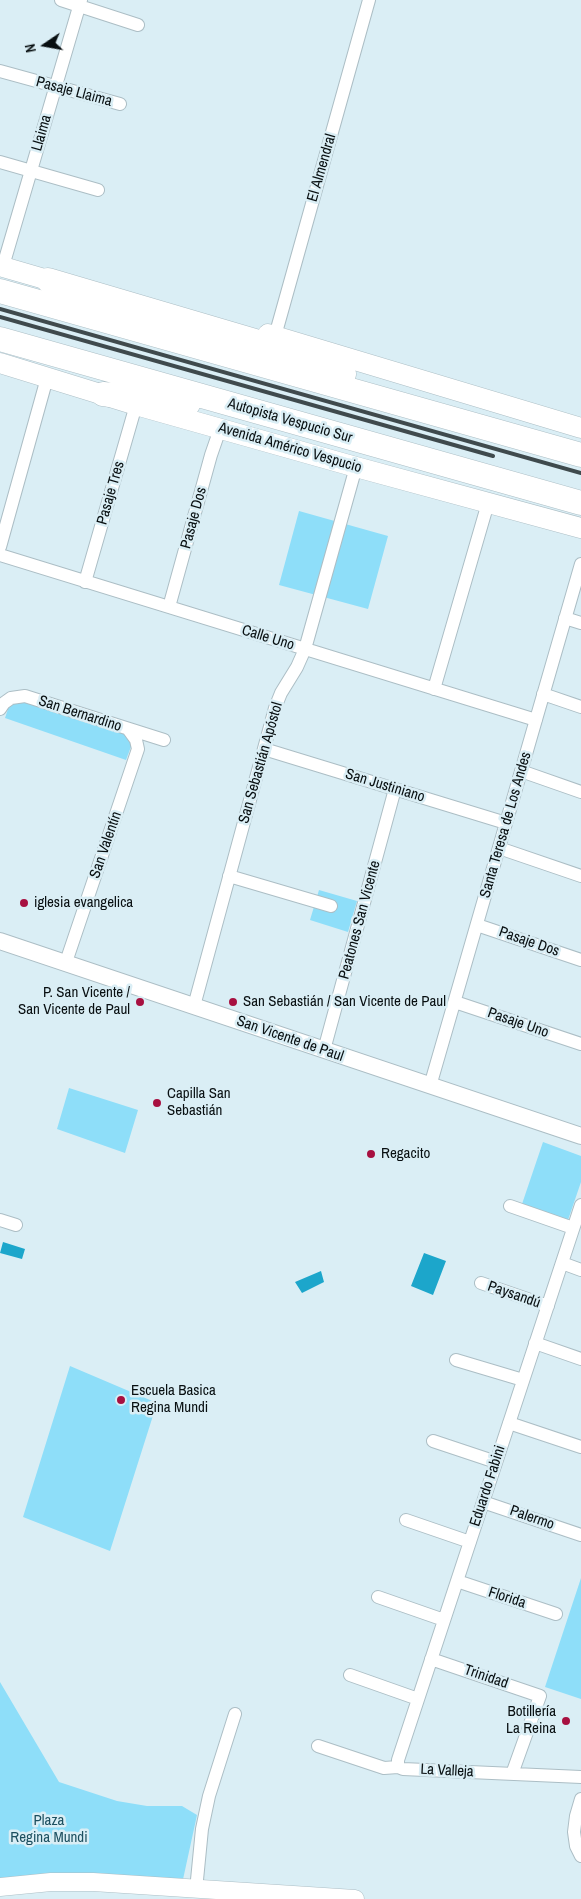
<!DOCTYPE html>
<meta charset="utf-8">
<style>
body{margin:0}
#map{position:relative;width:581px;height:1899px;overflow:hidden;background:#daeef5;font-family:"Archivo Narrow",sans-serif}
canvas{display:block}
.north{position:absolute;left:20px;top:20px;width:50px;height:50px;-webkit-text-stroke:4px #daeef5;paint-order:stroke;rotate:258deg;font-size:14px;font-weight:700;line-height:20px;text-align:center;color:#080f11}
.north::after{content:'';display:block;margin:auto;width:18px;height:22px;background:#080f11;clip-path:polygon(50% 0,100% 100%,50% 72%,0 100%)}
</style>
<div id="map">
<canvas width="581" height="1899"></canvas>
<div class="north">N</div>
</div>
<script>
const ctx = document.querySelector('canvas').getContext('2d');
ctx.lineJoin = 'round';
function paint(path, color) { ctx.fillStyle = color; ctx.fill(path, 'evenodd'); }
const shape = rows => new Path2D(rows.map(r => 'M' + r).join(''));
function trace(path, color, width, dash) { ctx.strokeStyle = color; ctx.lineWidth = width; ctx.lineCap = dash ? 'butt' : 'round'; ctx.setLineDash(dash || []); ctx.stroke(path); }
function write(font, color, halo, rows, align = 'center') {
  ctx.font = font + ' "Archivo Narrow",sans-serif'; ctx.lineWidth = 5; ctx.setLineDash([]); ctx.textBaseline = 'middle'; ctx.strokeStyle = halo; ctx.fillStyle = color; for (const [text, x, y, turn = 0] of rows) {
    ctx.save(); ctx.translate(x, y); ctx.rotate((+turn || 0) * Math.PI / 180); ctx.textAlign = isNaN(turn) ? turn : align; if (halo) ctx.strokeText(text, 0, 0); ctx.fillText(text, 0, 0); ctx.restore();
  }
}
paint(shape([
 [299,511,388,536,368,609,279,585],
 [16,699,124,732,132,744,126,760,5,718,9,706],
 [319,890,357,901,348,932,310,920],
 [69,1088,138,1110,125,1153,57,1129],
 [543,1142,581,1156,581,1182,568,1220,522,1204],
 [70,1366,157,1403,110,1551,23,1517],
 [581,1578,581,1699,545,1687],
 [0,1682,59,1782,117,1801,147,1806,182,1806,197,1815,182,1884,0,1879]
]), '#8edef9');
paint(shape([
 [3,1242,25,1249,22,1259,0,1253],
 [424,1253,446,1261,433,1295,411,1286],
 [321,1271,324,1282,302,1293,295,1282]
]), '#1ca6cb');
const minor = shape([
 [61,0,138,25],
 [0,71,120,104],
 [0,162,98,190],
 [3,266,81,0],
 [275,336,369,0],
 [0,547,47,378],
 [0,555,536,720],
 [85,582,136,405],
 [169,607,211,455,220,429],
 [565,618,581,623],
 [434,689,488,503],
 [543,694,581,707],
 [0,709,4,703,11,698,25,696,164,740],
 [264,749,506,823],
 [521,771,581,792],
 [499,848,581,876],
 [229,876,331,906],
 [477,925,581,960],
 [66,962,138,749,136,740,128,729],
 [455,1002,581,1044],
 [194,1006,275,708,281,693,297,667,305,649,356,467],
 [324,1050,395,789],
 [430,1086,581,564],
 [510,1206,573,1228],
 [0,1220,16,1225],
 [562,1263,581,1270],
 [481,1283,548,1306],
 [535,1343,581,1359],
 [456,1360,523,1380],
 [509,1423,581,1447],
 [433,1441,496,1462],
 [483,1502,581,1535],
 [406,1520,470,1542],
 [457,1581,556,1614],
 [378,1597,444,1620],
 [431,1659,540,1696,512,1774],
 [350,1675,418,1699],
 [318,1746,384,1768,398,1767,403,1769,581,1777],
 [398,1767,398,1760,581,1205],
 [581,1799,576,1816,574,1832,576,1846,581,1856],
 [196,1890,202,1829,209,1796,235,1714]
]);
const tertiary = shape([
 [0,941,581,1136]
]);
const secondary = shape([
 [0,1887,51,1882,93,1882,355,1899]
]);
const primary = shape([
 [0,266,48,280,63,283],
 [268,334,581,428],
 [0,363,136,405,356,467,581,528]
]);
const motorway = shape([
 [48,280,272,346,344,374],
 [0,291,581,455],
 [0,339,581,503],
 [103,394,188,404]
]);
trace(minor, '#acbec5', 14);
trace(tertiary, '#acbec5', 18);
trace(secondary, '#acbec5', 19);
trace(primary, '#acbec5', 21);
trace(motorway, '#acbec5', 25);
trace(minor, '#fff', 12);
trace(tertiary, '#fff', 16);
trace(secondary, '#fff', 18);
trace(primary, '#fff', 20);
trace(motorway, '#fff', 24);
trace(shape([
 [0,309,581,473],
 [0,317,493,456]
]), '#3f4a4d', 4);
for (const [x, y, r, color] of [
 [24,903,5,"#a71040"],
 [140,1002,5,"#a71040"],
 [233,1002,5,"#a71040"],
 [157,1103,5,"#a71040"],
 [371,1154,5,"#a71040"],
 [121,1400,5,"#a71040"],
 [566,1721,5,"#a71040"]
]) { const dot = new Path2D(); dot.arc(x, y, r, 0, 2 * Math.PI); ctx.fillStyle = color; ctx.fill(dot); trace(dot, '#daeef5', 2); }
write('15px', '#080f11', '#daeef5', [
 ["Pasaje Llaima",74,92,15],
 ["Llaima",42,133,-74],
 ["El Almendral",322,168,-74],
 ["Autopista Vespucio Sur",290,421,16],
 ["Avenida Américo Vespucio",290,448,16],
 ["Pasaje Tres",111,493,-74],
 ["Pasaje Dos",194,518,-75],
 ["Calle Uno",268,638,17],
 ["San Bernardino",80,714,18],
 ["San Sebastián Apóstol",261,763,-74],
 ["San Justiniano",385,786,17],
 ["Santa Teresa de Los Andes",506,825,-74],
 ["San Valentín",106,845,-71],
 ["Peatones San Vicente",360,920,-75],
 ["Pasaje Dos",529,942,19],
 ["Pasaje Uno",518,1023,19],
 ["San Vicente de Paul",290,1039,19],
 ["Paysandú",514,1295,19],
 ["Eduardo Fabini",488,1486,-72],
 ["Palermo",532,1518,19],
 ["Florida",507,1598,18],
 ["Trinidad",486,1677,19],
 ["La Valleja",447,1771,3]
]);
write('15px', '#080f11', '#daeef5', [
 ["iglesia evangelica",34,903],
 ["P. San Vicente /",130,993,"right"],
 ["San Vicente de Paul",130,1010,"right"],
 ["San Sebastián / San Vicente de Paul",243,1002],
 ["Capilla San",167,1094],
 ["Sebastián",167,1111],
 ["Regacito",381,1154],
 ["Escuela Basica",131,1391],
 ["Regina Mundi",131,1408],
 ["Botillería",556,1712,"right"],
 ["La Reina",556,1729,"right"]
], 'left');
write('15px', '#1c4f5f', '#daeef5', [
 ["Plaza",49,1821],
 ["Regina Mundi",49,1838]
]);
</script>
